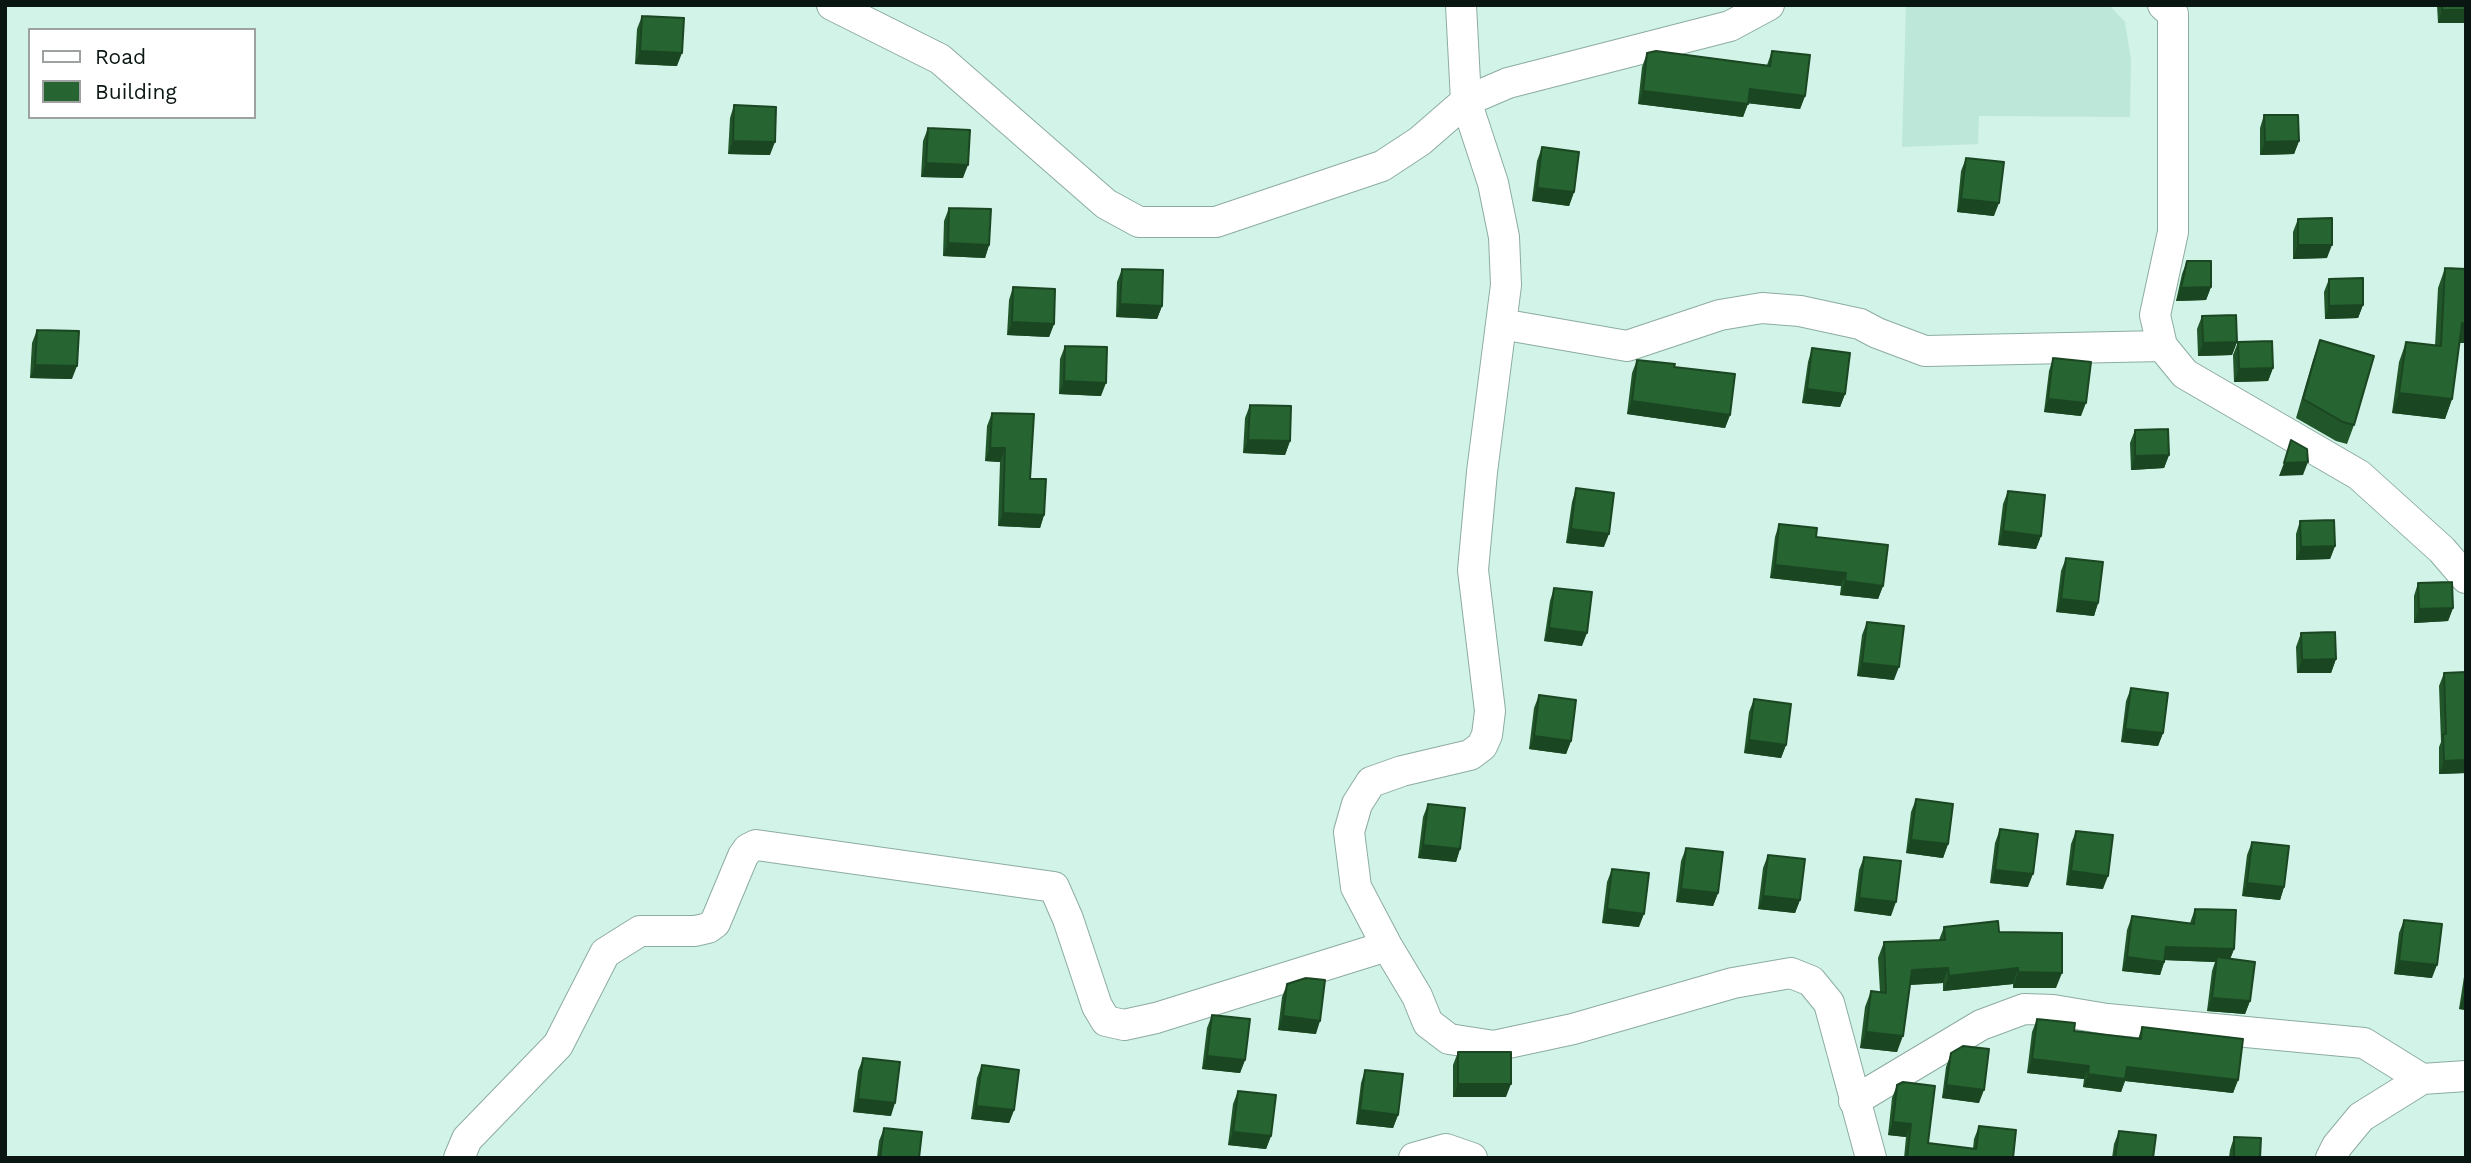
<!DOCTYPE html>
<style>
body{margin:0}
#map{position:relative;width:2471px;height:1163px;overflow:hidden;background:#d2f3e7;font-family:"Work Sans",sans-serif}
canvas{display:block}
.frame{position:absolute;inset:0;border:7px solid #0a1612;pointer-events:none}
.legend{position:absolute;left:28px;top:28px;width:228px;height:91px;box-sizing:border-box;background:#fff;border:2px solid #9da2a0;margin:0;padding:9px 12px;list-style:none;font-size:21px;color:#0a1612}
.legend li{display:flex;align-items:center;gap:14px;height:35px}
.legend b{width:35px;border:2px solid #9da2a0}
</style>
<div id="map">
<canvas width="2471" height="1163"></canvas>
<div class="frame"></div>
<ul class="legend">
<li><b style="height:9px;background:#fff"></b>Road</li>
<li><b style="height:19px;background:#266431"></b>Building</li>
</ul>
</div>
<script>
const ctx = document.querySelector('canvas').getContext('2d');
ctx.lineJoin = 'round';
function paint(path, color) { ctx.fillStyle = color; ctx.fill(path, 'evenodd'); }
const shape = rows => new Path2D(rows.map(r => 'M' + r).join(''));
function trace(path, color, width, dash) { ctx.strokeStyle = color; ctx.lineWidth = width; ctx.lineCap = dash ? 'butt' : 'round'; ctx.setLineDash(dash || []); ctx.stroke(path); }
paint(shape([
 [1906,5,2109,5,2125,22,2131,60,2130,117,1979,116,1978,144,1902,147]
]), '#bde7d8');
const minor = shape([
 [832,5,940,59,1106,204,1139,222,1216,222,1382,166,1420,141,1466,101,1508,83,1730,26,1769,5],
 [1461,5,1466,101,1493,183,1504,237,1506,285,1482,472,1473,570,1490,711,1487,735,1482,746,1470,755,1402,771,1371,782,1357,804,1349,832,1356,887,1387,946,1417,996,1428,1023,1449,1039,1494,1046,1573,1029,1733,983,1791,973,1811,981,1829,1003,1871,1158],
 [2163,5,2173,14,2173,232,2155,315,2162,346,2185,374,2359,475,2442,550,2466,578],
 [1501,324,1627,346,1720,315,1762,308,1800,311,1860,324,1877,333,1925,351,2162,346],
 [1854,1101,1981,1025,2024,1009,2053,1010,2107,1019,2364,1043,2422,1079],
 [459,1158,467,1139,558,1045,605,953,640,931,695,931,708,928,715,923,743,856,748,849,756,845,1054,887,1068,919,1097,1006,1106,1021,1124,1025,1156,1018,1387,946],
 [1414,1158,1446,1149,1472,1158],
 [2331,1158,2337,1146,2361,1117,2422,1079,2466,1076]
]);
trace(minor, '#8daca1', 32);
trace(minor, '#fff', 30);
paint(shape([
 [2437,5,2466,5,2466,23,2438,23],
 [642,16,677,66,635,64,637,29],
 [1772,51,1805,96,1800,109,1748,103,1743,117,1638,104,1642,67,1647,53,1767,65],
 [734,105,770,155,728,154,730,118],
 [2264,115,2299,141,2294,154,2260,155,2260,128],
 [928,128,963,178,921,177,923,141],
 [1542,147,1574,192,1569,206,1532,201,1537,161],
 [1966,158,1994,216,1957,212,1961,171],
 [949,208,989,245,985,258,943,256,944,221],
 [2298,219,2327,258,2293,259,2293,232],
 [2187,261,2211,287,2206,300,2176,301,2182,274],
 [2445,268,2459,343,2452,399,2445,419,2392,413,2399,362,2406,342,2435,346,2438,288],
 [1122,269,1162,306,1157,319,1116,317,1117,282],
 [2329,279,2363,305,2358,318,2325,319,2324,292],
 [1013,287,1054,324,1049,337,1007,335,1009,300],
 [2202,316,2237,342,2232,355,2198,356,2197,329],
 [37,330,72,379,30,378,32,343],
 [2320,340,2354,425,2347,444,2336,441,2296,418,2313,360],
 [2238,342,2273,368,2268,381,2234,382,2233,355],
 [1065,346,1101,396,1059,394,1060,359],
 [1812,348,1845,394,1840,407,1802,403,1808,362],
 [2053,358,2081,416,2044,412,2049,371],
 [1637,360,1674,367,1730,415,1725,428,1627,414,1632,373],
 [1250,405,1290,441,1285,455,1243,453,1245,418],
 [992,413,1030,479,1044,515,1040,528,998,526,1000,462,985,461,987,426],
 [2135,430,2169,455,2164,468,2131,470,2130,443],
 [1576,488,1604,547,1566,543,1572,502],
 [2008,491,2041,536,2036,549,1998,545,2003,504],
 [2300,521,2335,546,2330,559,2296,560,2296,534],
 [1779,524,1816,537,1883,586,1878,599,1840,595,1841,586,1770,578,1775,537],
 [2066,558,2098,603,2094,616,2056,612,2061,571],
 [2418,583,2453,608,2448,621,2414,623,2414,596],
 [1554,588,1582,646,1544,641,1550,601],
 [1867,622,1894,680,1857,676,1862,635],
 [2301,633,2336,659,2331,673,2297,673,2296,647],
 [2466,672,2466,773,2439,774,2439,747,2441,742,2439,686,2444,673],
 [2131,688,2163,733,2158,746,2121,742,2126,701],
 [1539,695,1571,741,1566,754,1529,749,1534,708],
 [1754,699,1786,745,1781,758,1744,753,1749,712],
 [1916,799,1948,844,1943,858,1906,853,1911,812],
 [1428,804,1460,849,1456,862,1418,858,1423,817],
 [2000,829,2028,887,1990,883,1995,843],
 [2076,831,2103,889,2066,885,2071,844],
 [2252,842,2284,887,2280,900,2242,896,2247,855],
 [1686,848,1718,893,1713,906,1676,902,1681,861],
 [1768,855,1800,900,1795,913,1758,909,1763,868],
 [1864,857,1891,916,1854,911,1859,870],
 [1612,869,1639,927,1602,923,1607,882],
 [2195,909,2234,949,2230,959,2250,1001,2245,1014,2207,1011,2212,971,2215,962,2165,960,2160,975,2122,971,2127,930,2132,916,2190,923],
 [2404,920,2432,978,2394,974,2399,933],
 [1944,927,1999,932,2056,988,2013,988,2013,984,1943,991,1943,983,1910,985,1897,1052,1860,1048,1865,1007,1871,991,1880,992,1878,958,1884,942,1939,940],
 [2466,964,2466,1010,2459,1009],
 [1287,984,1316,1034,1278,1030,1282,997],
 [1212,1015,1245,1060,1240,1073,1202,1069,1207,1028],
 [2037,1019,2074,1031,2138,1039,2142,1027,2238,1080,2233,1093,2125,1081,2121,1092,2083,1087,2084,1079,2027,1073,2032,1032],
 [1458,1052,1506,1097,1453,1097,1453,1065],
 [1951,1053,1979,1103,1942,1098,1946,1067],
 [863,1058,891,1116,853,1112,858,1071],
 [982,1065,1014,1110,1009,1123,971,1119,977,1078],
 [1365,1070,1398,1115,1393,1128,1356,1124,1361,1083],
 [1897,1085,1928,1143,1973,1149,1974,1139,1979,1126,2013,1158,1904,1158,1906,1137,1888,1135,1892,1098],
 [1238,1091,1271,1136,1266,1149,1228,1145,1233,1104],
 [884,1128,919,1158,877,1158,879,1141],
 [2119,1131,2153,1158,2112,1158,2114,1144],
 [2234,1137,2260,1158,2229,1158,2230,1150]
]), '#21562a');
paint(shape([
 [1637,5,1656,5,1655,7],
 [2442,10,2466,10,2466,23,2438,23],
 [640,51,682,53,677,66,635,64],
 [1750,89,1805,96,1800,109,1745,103],
 [1643,91,1748,104,1743,117,1638,104],
 [733,141,775,142,770,155,728,154],
 [2299,141,2294,154,2260,155,2265,142],
 [926,163,968,165,963,178,921,177],
 [1537,188,1574,192,1569,206,1532,201],
 [1961,199,1999,203,1994,216,1957,212],
 [948,243,989,245,985,258,943,256],
 [2298,245,2332,245,2327,258,2293,259],
 [2211,287,2206,300,2176,301,2181,288],
 [1120,304,1162,306,1157,319,1116,317],
 [2363,305,2358,318,2325,319,2329,306],
 [1012,322,1054,324,1049,337,1007,335],
 [2462,323,2466,324,2466,343,2455,343],
 [2237,342,2232,355,2198,356,2203,343],
 [35,365,77,366,72,379,30,378],
 [2273,368,2268,381,2234,382,2239,369],
 [1064,381,1106,383,1101,396,1059,394],
 [1807,389,1845,394,1840,407,1802,403],
 [2399,393,2452,399,2445,419,2392,413],
 [2048,399,2086,403,2081,416,2044,412],
 [1632,401,1730,415,1725,428,1627,414],
 [1248,440,1290,441,1285,455,1243,453],
 [990,448,1005,448,1000,462,985,461],
 [2169,455,2164,468,2131,470,2135,456],
 [2308,462,2303,475,2279,476,2284,463],
 [1003,513,1044,515,1040,528,998,526],
 [1571,529,1609,534,1604,547,1566,543],
 [2003,531,2041,536,2036,549,1998,545],
 [2335,546,2330,559,2296,560,2301,547],
 [1775,565,1846,573,1841,586,1770,578],
 [1845,581,1883,586,1878,599,1840,595],
 [2061,599,2098,603,2094,616,2056,612],
 [2453,608,2448,621,2414,623,2419,609],
 [1549,628,1587,633,1582,646,1544,641],
 [2336,659,2331,673,2297,673,2302,660],
 [1862,663,1899,667,1894,680,1857,676],
 [2125,729,2163,733,2158,746,2121,742],
 [1534,736,1571,741,1566,754,1529,749],
 [1749,740,1786,745,1781,758,1744,753],
 [2466,760,2466,773,2439,774,2444,761],
 [1911,840,1948,844,1943,858,1906,853],
 [1423,845,1460,849,1456,862,1418,858],
 [1995,870,2033,874,2028,887,1990,883],
 [2071,871,2108,876,2103,889,2066,885],
 [2247,883,2284,887,2280,900,2242,896],
 [1681,889,1718,893,1713,906,1676,902],
 [1763,896,1800,900,1795,913,1758,909],
 [1859,898,1896,902,1891,916,1854,911],
 [1607,909,1644,914,1639,927,1602,923],
 [2166,947,2234,949,2229,962,2217,957,2215,962,2162,960],
 [2127,957,2164,962,2160,975,2122,971],
 [2399,961,2437,965,2432,978,2394,974],
 [1948,968,1943,983,1906,985,1912,970],
 [2018,968,2013,984,1943,991,1949,976],
 [2018,972,2062,973,2056,988,2013,988],
 [2464,996,2466,996,2466,1010,2459,1009],
 [2212,998,2250,1001,2245,1014,2207,1011],
 [1283,1016,1320,1021,1316,1034,1278,1030],
 [1866,1032,1903,1036,1897,1052,1860,1048],
 [1207,1056,1245,1060,1240,1073,1202,1069],
 [2032,1059,2089,1066,2084,1079,2027,1073],
 [2127,1067,2238,1080,2233,1093,2125,1081,2121,1092,2083,1087,2088,1074],
 [1458,1084,1511,1084,1506,1097,1453,1097],
 [1946,1085,1984,1090,1979,1103,1942,1098],
 [858,1099,895,1103,891,1116,853,1112],
 [976,1106,1014,1110,1009,1123,971,1119],
 [1360,1110,1398,1115,1393,1128,1356,1124],
 [1893,1122,1911,1124,1906,1137,1888,1135],
 [1233,1132,1271,1136,1266,1149,1228,1145]
]), '#1b4622');
const building = shape([
 [2442,5,2466,5,2466,10,2442,10,2442,5],
 [642,16,684,18,682,53,640,51,642,16],
 [1656,51,1770,66,1772,51,1810,55,1805,96,1750,89,1748,104,1643,91,1647,53,1656,51],
 [734,105,776,107,775,142,733,141,734,105],
 [2264,115,2298,115,2299,141,2265,142,2264,115],
 [928,128,970,130,968,165,926,163,928,128],
 [1542,147,1579,152,1574,192,1537,188,1542,147],
 [1966,158,2004,162,1999,203,1961,199,1966,158],
 [949,208,991,209,989,245,948,243,949,208],
 [2332,218,2332,245,2298,245,2298,219,2332,218],
 [2187,261,2211,261,2211,287,2181,288,2187,261],
 [2445,268,2466,269,2466,324,2462,323,2452,399,2399,393,2406,342,2441,346,2445,268],
 [1122,269,1163,270,1162,306,1120,304,1122,269],
 [2363,278,2363,305,2329,306,2329,279,2363,278],
 [1013,287,1055,289,1054,324,1012,322,1013,287],
 [2236,315,2237,342,2203,343,2202,316,2236,315],
 [37,330,79,331,77,366,35,365,37,330],
 [2320,340,2374,356,2354,425,2343,422,2303,399,2320,340],
 [2272,341,2273,368,2239,369,2238,342,2272,341],
 [1065,346,1107,347,1106,383,1064,381,1065,346],
 [1812,348,1850,353,1845,394,1807,389,1812,348],
 [2053,358,2091,362,2086,403,2048,399,2053,358],
 [1637,360,1675,364,1674,367,1735,374,1730,415,1632,401,1637,360],
 [1250,405,1291,406,1290,441,1248,440,1250,405],
 [992,413,1034,414,1030,479,1046,479,1044,515,1003,513,1005,448,990,448,992,413],
 [2168,429,2169,455,2135,456,2135,430,2168,429],
 [2291,440,2307,449,2308,462,2284,463,2291,440],
 [1576,488,1614,493,1609,534,1571,529,1576,488],
 [2008,491,2045,495,2041,536,2003,531,2008,491],
 [2334,520,2335,546,2301,547,2300,521,2334,520],
 [1779,524,1817,528,1816,537,1888,545,1883,586,1845,581,1846,573,1775,565,1779,524],
 [2066,558,2103,562,2098,603,2061,599,2066,558],
 [2452,582,2453,608,2419,609,2418,583,2452,582],
 [1554,588,1592,592,1587,633,1549,628,1554,588],
 [1867,622,1904,626,1899,667,1862,663,1867,622],
 [2335,632,2336,659,2302,660,2301,633,2335,632],
 [2466,672,2466,760,2444,761,2443,734,2446,734,2444,673,2466,672],
 [2131,688,2168,693,2163,733,2125,729,2131,688],
 [1539,695,1576,700,1571,741,1534,736,1539,695],
 [1754,699,1791,704,1786,745,1749,740,1754,699],
 [1916,799,1953,804,1948,844,1911,840,1916,799],
 [1428,804,1465,808,1460,849,1423,845,1428,804],
 [2000,829,2038,834,2033,874,1995,870,2000,829],
 [2076,831,2113,835,2108,876,2071,871,2076,831],
 [2252,842,2289,846,2284,887,2247,883,2252,842],
 [1686,848,1723,852,1718,893,1681,889,1686,848],
 [1768,855,1805,859,1800,900,1763,896,1768,855],
 [1864,857,1901,861,1896,902,1859,898,1864,857],
 [1612,869,1649,873,1644,914,1607,909,1612,869],
 [2195,909,2236,910,2234,949,2166,947,2164,962,2127,957,2132,916,2194,924,2195,909],
 [2404,920,2442,924,2437,965,2399,961,2404,920],
 [1998,921,1999,932,2062,933,2062,973,2018,972,2018,968,1949,976,1948,968,1912,970,1903,1036,1866,1032,1871,991,1886,993,1884,942,1945,940,1944,927,1998,921],
 [2217,957,2255,962,2250,1001,2212,998,2217,957],
 [1306,978,1325,980,1320,1021,1283,1016,1287,984,1306,978],
 [1212,1015,1250,1019,1245,1060,1207,1056,1212,1015],
 [2037,1019,2075,1023,2074,1031,2141,1039,2142,1027,2243,1039,2238,1080,2127,1067,2125,1079,2088,1074,2089,1066,2032,1059,2037,1019],
 [1963,1046,1989,1049,1984,1090,1946,1085,1951,1053,1963,1046],
 [1458,1052,1511,1052,1511,1084,1458,1084,1458,1052],
 [863,1058,900,1062,895,1103,858,1099,863,1058],
 [982,1065,1019,1070,1014,1110,976,1106,982,1065],
 [1365,1070,1403,1074,1398,1115,1360,1110,1365,1070],
 [1903,1082,1935,1086,1928,1143,1976,1149,1979,1126,2016,1130,2013,1158,1907,1158,1911,1124,1893,1122,1897,1085,1903,1082],
 [1238,1091,1276,1095,1271,1136,1233,1132,1238,1091],
 [884,1128,922,1132,919,1158,880,1158,884,1128],
 [2119,1131,2156,1135,2153,1158,2115,1158,2119,1131],
 [2234,1137,2261,1138,2260,1158,2234,1158,2234,1137]
]);
paint(building, '#266431');
trace(building, '#1b4622', 2);
</script>
